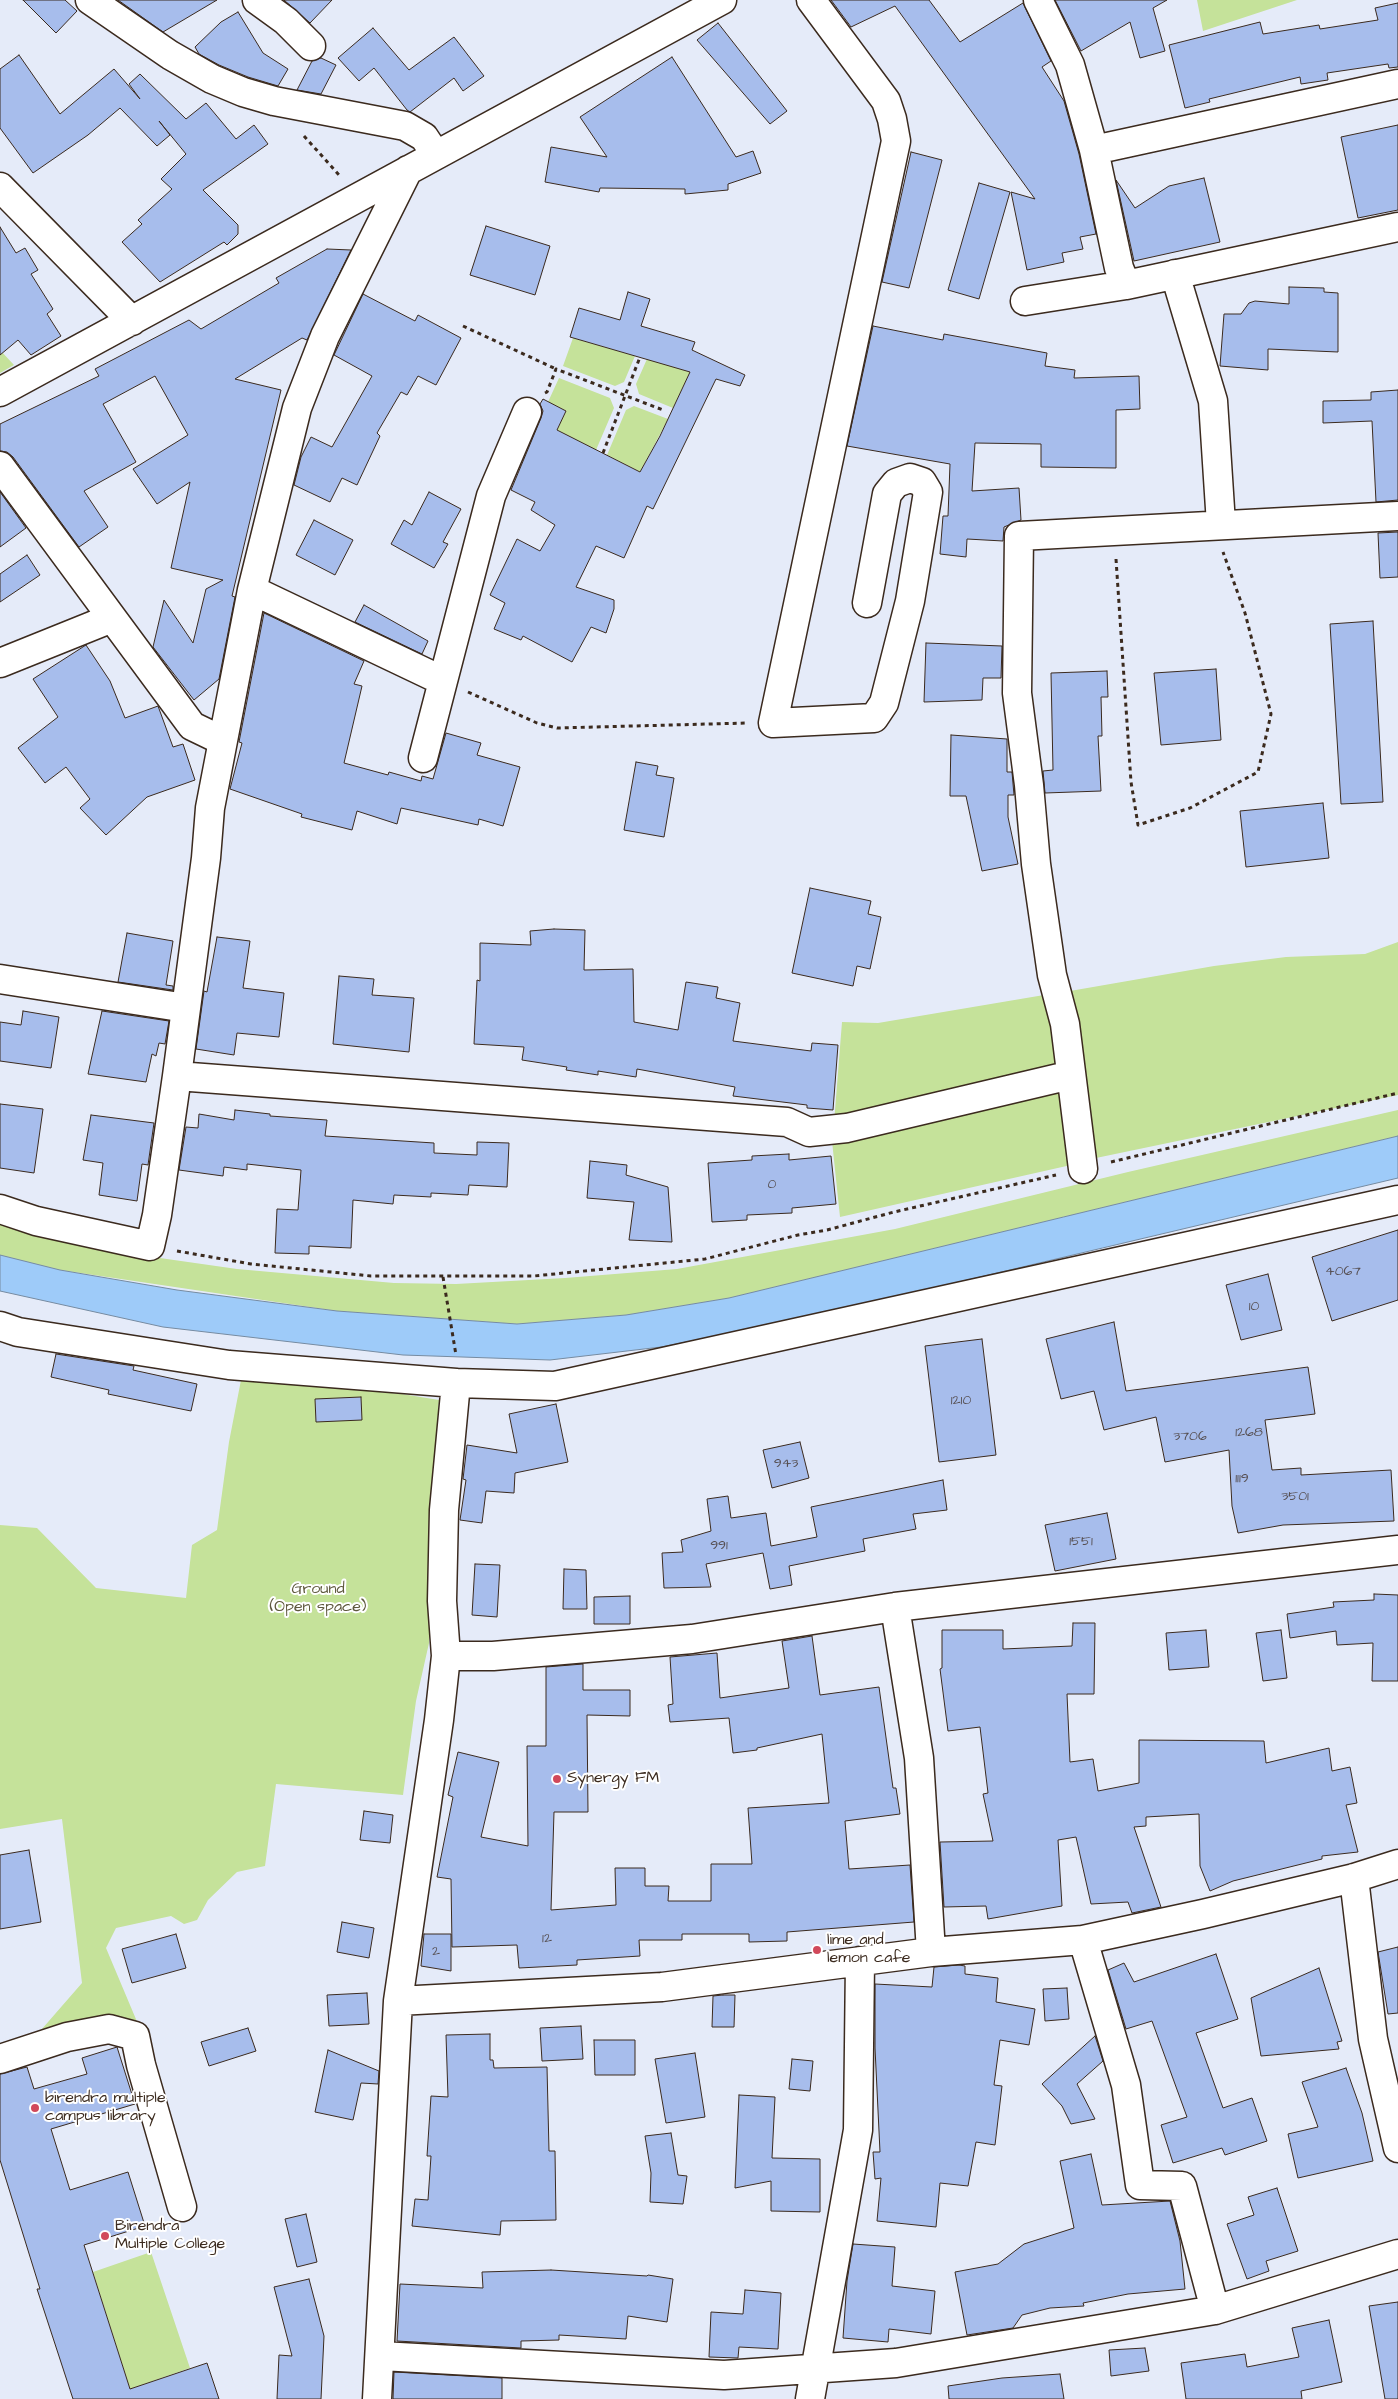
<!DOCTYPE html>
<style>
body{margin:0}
canvas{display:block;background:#e5ebf9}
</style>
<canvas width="1398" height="2399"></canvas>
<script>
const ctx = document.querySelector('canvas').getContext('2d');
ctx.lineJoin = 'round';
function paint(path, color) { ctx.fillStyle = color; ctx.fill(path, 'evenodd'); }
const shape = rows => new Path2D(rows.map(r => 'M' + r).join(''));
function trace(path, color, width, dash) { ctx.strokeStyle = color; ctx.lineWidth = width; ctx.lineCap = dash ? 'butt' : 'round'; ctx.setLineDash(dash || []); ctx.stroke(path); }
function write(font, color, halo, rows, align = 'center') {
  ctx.font = font + ' "Architects Daughter",sans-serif'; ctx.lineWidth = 4; ctx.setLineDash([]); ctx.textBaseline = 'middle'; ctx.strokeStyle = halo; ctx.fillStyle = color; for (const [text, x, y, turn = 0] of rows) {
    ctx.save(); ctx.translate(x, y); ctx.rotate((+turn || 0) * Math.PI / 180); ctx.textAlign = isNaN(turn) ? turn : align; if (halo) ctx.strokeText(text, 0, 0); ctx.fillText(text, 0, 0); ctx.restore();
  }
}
paint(shape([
 [1197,0,1297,0,1203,31],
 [573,338,635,356,624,382,615,386,563,366],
 [0,350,14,365,0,373],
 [647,359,690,372,673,408,639,394,636,384],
 [559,378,610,398,614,408,596,450,557,430,566,411,548,402],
 [634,406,668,419,640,472,607,455,626,410],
 [1398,942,1398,1095,1096,1158,1070,991,1214,966,1286,957,1365,954],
 [1050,994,1058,1070,834,1123,842,1022,878,1023],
 [1061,1090,1071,1165,840,1217,832,1141],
 [1398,1110,1398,1136,729,1298,626,1315,517,1324,337,1311,60,1270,0,1255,0,1218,139,1255,237,1269,394,1283,456,1284,565,1278,677,1269,895,1229,1128,1172],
 [241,1380,402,1394,439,1400,430,1520,429,1643,416,1701,403,1795,276,1784,265,1866,237,1872,208,1900,197,1920,184,1924,171,1916,116,1928,106,1948,138,2024,28,2045,82,1983,62,1819,0,1829,0,1525,37,1528,96,1588,186,1598,192,1545,217,1530,229,1442],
 [151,2252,190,2368,130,2389,93,2272]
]), '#c5e29a');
const water = shape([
 [1398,1136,1398,1178,807,1318,661,1347,550,1360,403,1355,163,1327,0,1291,0,1255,60,1270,177,1290,337,1311,517,1324,626,1315,729,1298,1398,1136]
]);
paint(water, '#9ecbf9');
trace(water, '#768ba1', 1);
const building = shape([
 [23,0,65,0,77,11,56,33,23,0],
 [118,0,217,0,163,32,118,0],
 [284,0,332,0,310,23,284,0],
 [831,0,929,0,960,42,1023,3,1051,61,1042,67,1064,101,1079,154,1096,234,1080,237,1083,249,1062,253,1064,262,1027,270,1011,192,1035,199,895,6,851,27,831,0],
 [1055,0,1167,0,1153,8,1165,51,1140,58,1130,22,1081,51,1055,0],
 [1398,3,1398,67,1389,68,1388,64,1327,73,1328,80,1301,84,1300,77,1209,99,1210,102,1185,108,1169,45,1260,22,1263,34,1319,25,1320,29,1378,20,1375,8,1398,3],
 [238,12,263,53,288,69,278,86,248,77,219,65,199,54,195,47,221,22,238,12],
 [718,23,787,111,770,124,697,40,718,23],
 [373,28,409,70,454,37,484,76,463,91,454,78,410,112,407,110,374,68,359,81,338,58,373,28],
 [19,55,60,114,114,69,140,99,129,84,140,74,186,119,206,103,236,139,254,125,268,144,203,190,238,225,238,234,227,245,224,242,160,282,122,242,142,224,138,220,172,189,161,179,186,154,159,121,170,135,157,146,120,108,88,135,33,173,0,128,0,69,19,55],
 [672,57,736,157,753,151,761,173,728,184,728,190,685,194,685,189,600,188,599,192,545,182,551,147,607,157,580,117,672,57],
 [321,58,336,65,321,94,297,90,312,61,321,58],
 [1398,125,1398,210,1358,218,1341,137,1398,125],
 [911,152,942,160,909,288,882,282,911,152],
 [1204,178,1220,242,1134,261,1116,180,1135,208,1169,186,1204,178],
 [979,183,1010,192,979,299,948,290,979,183],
 [486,226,550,246,535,295,470,275,486,226],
 [0,227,16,253,25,248,38,270,31,274,53,309,47,314,61,336,31,355,18,340,0,355,0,227],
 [327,249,351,250,307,340,302,338,235,379,281,390,232,596,235,597,219,679,194,700,153,647,164,600,193,643,206,589,223,580,171,568,190,482,157,504,133,469,188,435,155,376,103,404,136,462,84,491,108,527,79,547,13,457,7,452,0,451,0,424,99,376,95,369,189,320,201,329,279,283,276,278,327,249],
 [1289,287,1324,288,1324,292,1338,293,1338,352,1268,349,1268,370,1220,366,1224,314,1241,314,1249,303,1255,301,1289,304,1289,287],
 [628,292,650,299,641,326,695,342,692,350,745,375,740,386,716,379,653,509,647,506,624,558,596,546,576,587,614,600,614,609,606,633,591,627,572,662,523,636,521,640,494,629,505,603,490,595,517,539,540,551,555,525,531,510,535,502,511,490,541,418,543,411,540,404,543,399,566,411,557,430,640,472,660,436,690,372,570,337,579,308,620,320,628,292],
 [363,294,415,321,418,315,461,338,436,385,418,376,407,395,401,392,377,433,380,436,357,485,342,478,330,502,294,485,301,457,311,437,332,447,372,376,334,355,363,294],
 [873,326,943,340,944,334,1047,353,1045,366,1075,370,1074,378,1139,376,1140,409,1116,410,1116,468,1041,467,1041,444,975,443,972,491,1019,488,1021,520,1004,527,1003,541,967,539,966,557,940,554,943,516,948,516,950,464,847,446,873,326],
 [1398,390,1398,500,1376,502,1372,421,1323,423,1323,401,1371,400,1371,392,1398,390],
 [0,492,26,528,0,547,0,492],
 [429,492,461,509,443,542,448,544,434,568,391,544,404,520,412,525,429,492],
 [314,520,353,540,335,575,296,555,314,520],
 [1398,532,1398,577,1380,578,1378,533,1398,532],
 [27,555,40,575,0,602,0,574,27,555],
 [364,605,428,641,422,654,355,622,364,605],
 [264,613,364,661,354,684,362,686,344,763,388,775,389,772,421,781,422,776,433,779,446,733,481,743,477,755,520,767,503,826,479,819,478,825,401,808,397,824,357,811,352,830,301,817,302,814,230,789,242,743,239,742,264,613],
 [1373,621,1383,802,1341,804,1330,624,1373,621],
 [926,643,1002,646,1001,678,983,678,982,700,924,702,926,643],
 [86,645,110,681,125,718,158,706,173,747,183,744,195,780,147,797,106,835,80,808,90,799,66,767,45,783,18,748,58,717,33,679,86,645],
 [1216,669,1221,740,1161,745,1154,673,1216,669],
 [1107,671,1108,697,1101,697,1102,736,1098,736,1101,791,1045,793,1043,771,1053,770,1051,673,1107,671],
 [951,735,1007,739,1007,772,1012,772,1014,795,1008,795,1008,817,1018,864,982,871,966,796,950,796,951,735],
 [636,762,658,766,656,775,674,778,664,837,624,830,636,762],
 [1323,803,1329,858,1246,867,1240,811,1323,803],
 [810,888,871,901,868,914,881,917,870,969,857,966,853,986,792,973,810,888],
 [554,929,585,930,584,970,633,969,634,1022,678,1030,686,982,718,987,716,998,740,1003,733,1041,811,1051,812,1043,838,1045,833,1110,807,1108,807,1105,733,1096,735,1087,637,1069,636,1077,598,1071,598,1075,566,1070,567,1067,522,1060,524,1047,474,1044,477,980,480,981,480,943,531,945,530,931,554,929],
 [127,933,173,941,166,985,173,986,173,990,118,982,127,933],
 [217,937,250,941,243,988,284,993,279,1037,237,1033,234,1055,196,1049,204,991,207,992,217,937],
 [339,976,374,979,372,995,414,998,409,1052,333,1044,339,976],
 [23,1011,59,1017,51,1068,0,1061,0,1022,21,1025,23,1011],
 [102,1011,169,1021,165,1044,159,1043,156,1056,152,1054,146,1082,88,1074,102,1011],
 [0,1104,43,1109,34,1173,0,1168,0,1104],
 [235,1110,270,1114,270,1116,327,1120,325,1136,434,1143,434,1153,477,1155,477,1142,509,1143,507,1187,469,1185,468,1195,431,1193,431,1197,394,1195,393,1204,353,1200,351,1248,309,1246,309,1254,275,1253,277,1209,298,1210,301,1170,247,1164,247,1170,224,1167,223,1176,179,1170,186,1127,198,1128,199,1114,234,1120,235,1110],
 [91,1115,154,1123,148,1165,142,1164,137,1201,99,1195,103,1163,83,1160,91,1115],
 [789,1154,789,1160,831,1156,836,1204,792,1208,792,1213,747,1215,747,1220,712,1222,708,1163,752,1160,752,1156,789,1154],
 [590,1161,627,1165,626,1175,668,1187,672,1242,629,1240,634,1202,587,1198,590,1161],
 [1398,1230,1398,1300,1332,1321,1312,1257,1398,1230],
 [1268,1274,1282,1330,1241,1340,1226,1285,1268,1274],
 [1114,1322,1126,1391,1308,1367,1315,1414,1265,1420,1272,1470,1301,1468,1301,1475,1391,1470,1394,1521,1283,1525,1238,1533,1232,1506,1229,1450,1165,1462,1156,1417,1104,1430,1094,1391,1061,1399,1046,1339,1114,1322],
 [982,1339,996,1455,939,1462,925,1346,982,1339],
 [56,1354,134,1366,133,1370,197,1384,191,1411,108,1394,109,1390,51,1377,56,1354],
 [361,1397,362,1420,316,1422,315,1399,361,1397],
 [556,1404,568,1462,515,1473,514,1493,486,1491,482,1523,460,1520,466,1480,463,1479,467,1445,517,1453,509,1414,556,1404],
 [800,1442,809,1478,772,1488,763,1450,800,1442],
 [943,1480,947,1510,913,1514,916,1529,863,1539,865,1551,789,1566,792,1585,770,1589,763,1553,706,1564,711,1587,664,1588,662,1553,683,1552,681,1540,711,1531,707,1499,728,1496,731,1518,766,1513,771,1546,817,1537,811,1507,943,1480],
 [1107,1513,1116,1559,1055,1571,1045,1525,1107,1513],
 [475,1564,500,1565,497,1617,472,1615,475,1564],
 [564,1569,586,1570,587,1609,563,1609,564,1569],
 [1374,1594,1398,1595,1398,1681,1372,1681,1373,1643,1337,1645,1336,1631,1290,1638,1287,1614,1334,1607,1333,1602,1374,1600,1374,1594],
 [630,1596,630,1624,594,1624,594,1597,630,1596],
 [1073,1623,1095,1623,1094,1694,1067,1694,1070,1762,1093,1759,1098,1791,1139,1783,1139,1740,1264,1741,1266,1763,1329,1748,1332,1771,1350,1767,1357,1803,1346,1805,1358,1852,1322,1856,1322,1859,1233,1881,1210,1891,1200,1866,1199,1814,1146,1817,1146,1826,1134,1827,1161,1907,1132,1913,1128,1902,1091,1904,1076,1837,1058,1840,1062,1906,988,1919,986,1906,944,1907,940,1842,993,1841,983,1794,988,1793,980,1727,948,1731,940,1669,942,1668,942,1630,1003,1630,1003,1649,1072,1646,1073,1623],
 [1206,1630,1209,1667,1169,1670,1166,1633,1206,1630],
 [1281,1630,1287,1678,1263,1681,1256,1633,1281,1630],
 [812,1636,820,1695,879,1687,893,1788,896,1788,900,1814,845,1821,849,1869,910,1865,914,1922,787,1932,787,1941,749,1942,749,1934,682,1934,682,1940,639,1940,640,1956,577,1960,577,1965,519,1968,517,1945,452,1947,451,1879,437,1877,453,1797,448,1795,458,1752,499,1762,481,1837,528,1846,527,1746,546,1746,546,1667,583,1664,583,1690,630,1690,630,1716,587,1715,588,1812,554,1812,551,1910,616,1905,615,1868,645,1868,645,1886,669,1886,668,1901,711,1901,711,1864,752,1864,748,1808,829,1803,822,1734,757,1748,757,1750,733,1753,729,1718,670,1722,668,1705,673,1704,670,1657,717,1653,720,1698,789,1688,782,1641,812,1636],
 [364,1811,393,1815,390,1843,360,1840,364,1811],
 [29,1850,41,1922,0,1929,0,1855,29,1850],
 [342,1922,374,1928,369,1958,337,1952,342,1922],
 [176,1934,186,1968,132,1983,122,1949,176,1934],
 [424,1934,451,1934,451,1971,421,1966,424,1934],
 [1398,1947,1398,2013,1388,2014,1378,1952,1398,1947],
 [1216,1954,1238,2019,1196,2033,1223,2108,1252,2098,1267,2141,1225,2155,1222,2148,1173,2163,1161,2125,1187,2117,1152,2021,1126,2029,1108,1970,1124,1963,1134,1982,1216,1954],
 [959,1965,965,1966,965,1974,998,1978,996,2002,1035,2009,1029,2045,1000,2040,994,2085,1002,2086,995,2145,976,2142,968,2186,940,2183,936,2227,877,2221,881,2178,875,2179,873,2152,880,2152,875,2048,875,1984,932,1987,934,1967,959,1965],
 [1319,1968,1342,2041,1337,2042,1339,2049,1261,2056,1251,1998,1319,1968],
 [1067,1988,1069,2019,1045,2021,1043,1989,1067,1988],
 [367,1993,369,2024,329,2026,327,1995,367,1993],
 [723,1995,735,1995,734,2027,712,2027,713,1996,723,1995],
 [581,2026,583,2059,542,2061,540,2028,581,2026],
 [248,2028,256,2051,209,2066,201,2042,248,2028],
 [490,2034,490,2060,493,2060,494,2068,547,2067,549,2151,555,2151,556,2220,501,2221,500,2235,412,2226,415,2199,428,2200,431,2156,427,2156,431,2096,448,2097,446,2035,490,2034],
 [1095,2036,1103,2061,1077,2084,1095,2119,1071,2124,1062,2106,1042,2084,1095,2036],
 [594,2040,635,2040,635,2075,595,2075,594,2040],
 [117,2047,135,2104,51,2129,70,2190,128,2172,145,2226,84,2245,130,2389,207,2363,219,2399,73,2399,37,2289,40,2289,0,2160,0,2074,27,2067,34,2089,87,2074,82,2058,117,2047],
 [328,2050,379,2071,378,2084,361,2083,353,2120,315,2112,328,2050],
 [695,2053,705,2117,666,2123,655,2059,695,2053],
 [792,2059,813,2061,810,2091,789,2089,792,2059],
 [1346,2068,1362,2113,1373,2161,1298,2178,1288,2134,1318,2127,1302,2082,1346,2068],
 [739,2095,775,2097,772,2158,820,2159,820,2212,771,2211,771,2181,735,2188,739,2095],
 [671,2133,678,2175,687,2176,683,2204,650,2202,651,2173,645,2136,671,2133],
 [1091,2154,1102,2205,1170,2201,1180,2241,1185,2289,1128,2294,1083,2303,1084,2306,1050,2308,1022,2315,1013,2328,967,2335,955,2272,998,2264,1024,2244,1074,2228,1060,2161,1091,2154],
 [1277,2188,1298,2251,1266,2261,1269,2271,1247,2279,1227,2224,1254,2215,1248,2197,1277,2188],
 [306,2214,317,2262,297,2267,285,2219,306,2214],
 [853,2244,895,2247,892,2286,935,2291,931,2334,889,2329,888,2342,843,2338,847,2281,853,2244],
 [551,2270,647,2276,648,2275,673,2279,667,2322,628,2316,626,2339,559,2335,559,2340,521,2341,521,2348,397,2341,400,2284,483,2288,482,2272,551,2270],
 [309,2279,324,2336,321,2399,277,2399,279,2355,292,2356,274,2287,309,2279],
 [745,2290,781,2293,778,2349,739,2347,738,2358,709,2357,711,2312,743,2314,745,2290],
 [1398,2302,1398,2399,1385,2399,1369,2306,1398,2302],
 [1329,2320,1342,2382,1301,2391,1302,2399,1186,2399,1181,2363,1245,2354,1247,2367,1299,2357,1292,2328,1329,2320],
 [1145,2348,1149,2371,1111,2376,1109,2350,1145,2348],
 [394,2372,502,2378,502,2399,393,2399,394,2372],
 [1060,2374,1064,2399,949,2399,948,2386,1002,2378,1060,2374]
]);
paint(building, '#a7bdec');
trace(building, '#3b2a1e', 1);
const minor = shape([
 [90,0,170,55,212,79,243,92,274,101,405,126,424,137,436,155],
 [257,0,286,21,311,46],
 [811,0,886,101,892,119,896,141,773,723,874,718,884,703,910,601,928,492,922,482,910,478,896,483,887,494,867,603],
 [1038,0,1070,65,1094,150,1119,268,1126,285,1398,227],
 [1094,150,1398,84],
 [0,187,132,321],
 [1175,274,1213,401,1221,524],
 [1025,301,1126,285],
 [0,392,722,0],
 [0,466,192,726,221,740],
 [252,590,443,681],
 [0,663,112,618],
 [423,758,491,496,527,412],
 [0,979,186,1008],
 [177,1076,787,1122,809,1132,847,1128,1071,1075],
 [1083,1169,1065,1024,1052,975,1036,864,1029,785,1017,693,1019,536,1398,516],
 [0,1209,36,1221,150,1246,157,1215,177,1076,206,858,210,808,252,590,297,408,325,336,408,170],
 [0,1326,18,1332,229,1365,456,1383,555,1386,1398,1200],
 [895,1607,919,1758,931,1952],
 [446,1656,442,1601,444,1510,456,1383],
 [1354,1878,1373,2039,1398,2148],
 [1083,1940,1126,2085,1140,2185,1182,2186,1215,2310],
 [398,2001,662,1987,931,1952,1083,1940,1203,1914,1354,1878,1398,1864],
 [0,2059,67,2037,109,2029,135,2036,141,2065,182,2207],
 [381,2356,724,2375,896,2363,1215,2310,1398,2254],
 [377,2399,398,2001,439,1720,446,1656,493,1656,692,1639,895,1607,1398,1550],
 [810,2399,858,2130,860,1961]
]);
trace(minor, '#3b2a1e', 31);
trace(shape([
 [304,136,340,176],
 [463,326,556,369],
 [545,393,547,392,556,369,663,410],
 [603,453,640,357],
 [1116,559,1131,782,1138,825,1190,808,1258,772,1271,714,1245,613,1223,552],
 [468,692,537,723,557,728,747,723],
 [1111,1162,1398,1093],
 [177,1251,251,1264,371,1276,534,1276,705,1259,798,1235,827,1230,894,1212,1056,1175],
 [443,1277,456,1355]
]), '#3b2a1e', 3, [4, 4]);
trace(minor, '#fff', 28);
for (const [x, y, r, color] of [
 [557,1779,5,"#d1495b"],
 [817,1950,5,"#d1495b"],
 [35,2108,5,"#d1495b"],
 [105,2236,5,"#d1495b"]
]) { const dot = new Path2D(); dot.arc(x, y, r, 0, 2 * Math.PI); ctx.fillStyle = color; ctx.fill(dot); trace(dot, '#fff', 2); }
write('14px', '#564f52', null, [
 ["0",772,1185],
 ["4067",1343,1272],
 ["10",1254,1307],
 ["1210",961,1401],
 ["1268",1249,1433],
 ["3706",1190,1437],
 ["943",786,1464],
 ["1119",1242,1479],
 ["3501",1295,1497],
 ["1551",1081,1542],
 ["991",719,1546],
 ["12",547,1939],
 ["2",436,1952]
]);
write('16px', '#5e583d', '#fff', [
 ["Ground",318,1590],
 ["(Open space)",318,1608]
]);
write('16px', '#3b2a1e', '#fff', [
 ["Synergy FM",567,1779],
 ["lime and",827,1941],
 ["lemon cafe",827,1959],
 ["birendra multiple",45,2099],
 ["campus library",45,2117],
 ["Birendra",115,2227],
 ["Multiple College",115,2245]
], 'left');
</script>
